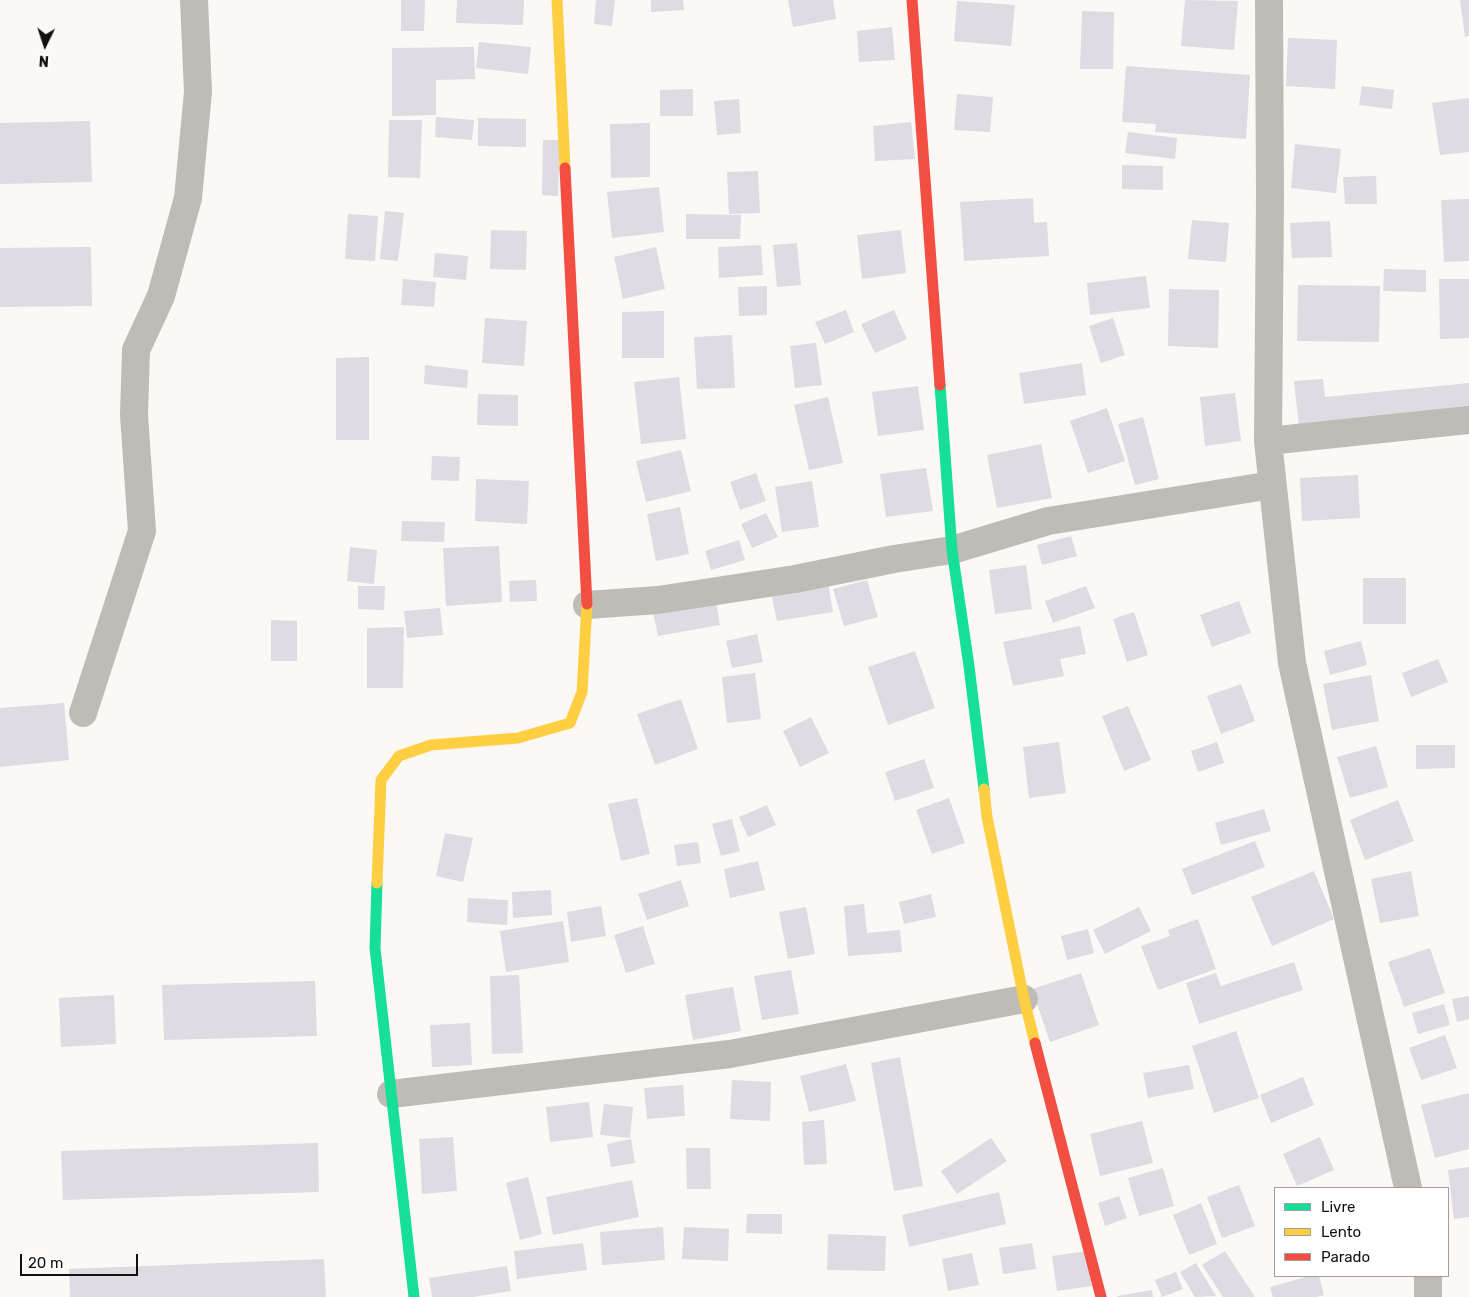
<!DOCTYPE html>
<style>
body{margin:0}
#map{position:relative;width:1469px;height:1297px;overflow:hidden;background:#fcf8f6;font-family:Rubik,sans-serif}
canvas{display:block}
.legend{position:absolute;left:1274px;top:1187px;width:175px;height:90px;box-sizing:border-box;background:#fff;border:1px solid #a19f9f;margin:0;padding:6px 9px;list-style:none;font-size:15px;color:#13100e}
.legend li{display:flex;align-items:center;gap:10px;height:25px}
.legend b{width:25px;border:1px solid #a19f9f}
.north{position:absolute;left:20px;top:20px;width:50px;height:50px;-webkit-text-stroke:4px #fff;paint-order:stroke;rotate:184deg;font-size:14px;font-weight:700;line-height:20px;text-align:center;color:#13100e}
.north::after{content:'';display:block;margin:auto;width:18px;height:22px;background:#13100e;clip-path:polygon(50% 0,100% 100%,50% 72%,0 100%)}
.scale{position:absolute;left:20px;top:1254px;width:118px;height:22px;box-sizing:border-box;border:2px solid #13100e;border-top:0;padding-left:6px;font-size:15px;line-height:18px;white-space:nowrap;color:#13100e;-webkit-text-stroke:4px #fff;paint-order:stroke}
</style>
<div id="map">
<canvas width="1469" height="1297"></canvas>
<ul class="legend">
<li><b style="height:6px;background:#16e098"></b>Livre</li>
<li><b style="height:6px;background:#ffcf43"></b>Lento</li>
<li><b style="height:6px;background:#f24e42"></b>Parado</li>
</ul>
<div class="north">N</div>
<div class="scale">20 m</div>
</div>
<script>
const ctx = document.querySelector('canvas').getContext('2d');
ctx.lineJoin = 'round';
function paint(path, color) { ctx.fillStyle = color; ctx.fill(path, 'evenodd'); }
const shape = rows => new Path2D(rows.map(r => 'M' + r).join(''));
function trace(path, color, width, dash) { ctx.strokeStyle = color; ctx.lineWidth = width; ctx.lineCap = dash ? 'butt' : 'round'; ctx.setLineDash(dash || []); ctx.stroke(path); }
paint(shape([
 [401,0,425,0,424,31,401,31],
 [457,0,524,0,523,25,456,23],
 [596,0,615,0,612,26,594,24],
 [651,0,683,0,684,10,651,12],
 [788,0,833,0,836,19,793,27],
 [1185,0,1238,1,1234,50,1181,46],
 [1460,0,1469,0,1469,36,1465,37],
 [957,1,1015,5,1011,46,954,41],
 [1082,11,1114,12,1113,69,1080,69],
 [892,27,895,60,859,62,857,31],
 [1288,38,1337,40,1335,89,1286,86],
 [479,42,531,47,528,74,476,68],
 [474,47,475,79,436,80,436,115,392,116,392,48],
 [1126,66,1250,75,1246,139,1155,132,1156,124,1122,122],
 [1362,86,1394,90,1392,109,1359,105],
 [693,89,693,116,660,116,660,90],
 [957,94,993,97,990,132,954,130],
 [1469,98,1469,152,1440,155,1432,103],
 [739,99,741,133,717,135,714,101],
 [436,117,474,120,472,140,435,137],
 [478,118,526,119,526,147,478,146],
 [389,120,422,120,420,178,388,177],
 [90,121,92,182,0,184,0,123],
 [911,122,915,159,875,161,873,126],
 [650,123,650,177,611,178,610,124],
 [1128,132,1177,138,1175,159,1125,153],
 [543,140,560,140,558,196,542,195],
 [1295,144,1341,149,1336,193,1291,188],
 [1122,165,1163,166,1163,190,1122,189],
 [758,171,760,213,729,214,727,172],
 [1376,176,1377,204,1345,204,1343,177],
 [659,187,664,232,612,238,607,192],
 [1033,198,1034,223,1047,222,1049,256,964,261,960,202],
 [1469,199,1469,261,1444,262,1441,200],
 [385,211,404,213,398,261,380,259],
 [348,214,378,216,375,261,345,259],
 [686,214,741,215,740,239,686,239],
 [1192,220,1229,223,1226,262,1188,259],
 [1330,221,1332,257,1292,258,1290,223],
 [491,230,527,231,526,270,490,269],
 [901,230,906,273,862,279,857,235],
 [797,243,801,285,777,287,773,245],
 [761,245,763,275,719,278,718,247],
 [91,247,92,306,0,307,0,248],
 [656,247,665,289,623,299,614,257],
 [435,253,468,256,466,280,433,277],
 [1384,269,1426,270,1426,292,1383,291],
 [1146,276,1150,308,1090,315,1087,283],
 [403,279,436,282,434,307,401,305],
 [1439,279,1469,279,1469,338,1440,339],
 [1298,285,1380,286,1379,342,1297,341],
 [767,286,767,315,739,316,738,287],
 [1169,289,1219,290,1218,348,1168,346],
 [846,310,854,332,825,344,815,322],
 [894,310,907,339,875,353,861,324],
 [664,311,664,358,622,358,622,312],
 [485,318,527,321,524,366,482,363],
 [1113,318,1125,355,1101,363,1089,326],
 [732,335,735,388,697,389,694,337],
 [816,343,822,385,795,388,790,346],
 [369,357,369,440,336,440,336,358],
 [1082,363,1086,395,1024,404,1019,373],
 [425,365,468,370,467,388,424,384],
 [679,377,686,439,641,444,634,382],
 [1323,379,1325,397,1469,383,1469,410,1299,427,1294,381],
 [918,386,924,430,878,436,872,392],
 [1235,393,1241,441,1205,446,1200,397],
 [478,394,518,395,518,426,477,425],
 [828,397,843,463,809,470,794,405],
 [1107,408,1125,461,1088,473,1070,421],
 [1143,417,1159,479,1135,485,1118,424],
 [1041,444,1052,498,997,508,987,455],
 [681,450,691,491,646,502,636,461],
 [432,456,460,457,459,481,431,480],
 [926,468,933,511,886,517,880,474],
 [756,473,766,501,740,510,730,482],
 [1358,475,1360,518,1302,521,1300,478],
 [476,479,529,481,527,524,475,521],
 [812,481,819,527,782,532,775,487],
 [680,507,689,554,656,561,647,514],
 [766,513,778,537,752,548,741,524],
 [402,521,445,522,444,542,401,541],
 [1071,536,1077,556,1042,565,1037,545],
 [739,540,745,560,711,570,705,551],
 [499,546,502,602,446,606,443,548],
 [350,547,377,550,374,584,347,581],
 [1026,565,1032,609,995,614,989,570],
 [827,577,833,612,777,621,770,587],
 [1363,578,1406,578,1406,624,1363,624],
 [536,580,537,601,510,602,509,581],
 [867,580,878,617,844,626,833,589],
 [358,586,385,586,384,610,358,609],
 [1086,586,1095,608,1053,623,1045,601],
 [715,596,720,625,658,636,652,608],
 [1239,601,1251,633,1212,647,1200,615],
 [440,608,443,635,407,638,404,611],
 [1134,612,1148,655,1127,662,1113,619],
 [271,620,297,621,297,661,271,661],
 [1080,626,1086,654,1060,659,1064,676,1013,686,1003,642],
 [404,627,403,688,367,688,367,628],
 [757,634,763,662,732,668,726,641],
 [1361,641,1367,665,1330,675,1324,651],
 [915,651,935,708,888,725,868,667],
 [1438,659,1448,682,1411,697,1402,673],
 [755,673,761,719,727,723,722,677],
 [1371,675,1379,721,1332,730,1323,684],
 [1241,684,1255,721,1221,734,1207,696],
 [681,699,698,749,655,765,637,714],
 [64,703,69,760,0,767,0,708],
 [1128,706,1151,760,1124,771,1102,716],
 [811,717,829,753,800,767,783,731],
 [1059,742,1066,793,1029,798,1023,747],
 [1217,742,1224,763,1198,772,1191,751],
 [1416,745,1455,745,1455,768,1416,769],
 [1376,746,1388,787,1350,798,1337,757],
 [924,759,934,788,895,801,885,772],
 [637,798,650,854,621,861,608,804],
 [949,798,965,843,932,854,916,810],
 [1398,800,1414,841,1365,860,1350,820],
 [767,805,776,825,748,837,739,817],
 [1264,809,1271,831,1221,845,1215,823],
 [732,819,740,851,721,856,712,824],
 [445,833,473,838,463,882,436,876],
 [1255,841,1265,867,1192,895,1182,869],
 [698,842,701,863,677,866,674,845],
 [758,861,765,890,730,898,724,869],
 [1314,871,1334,919,1272,946,1251,897],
 [1411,871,1419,916,1380,923,1371,879],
 [681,880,689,906,647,920,638,894],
 [551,890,552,915,513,918,512,892],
 [931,894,936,917,904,924,899,902],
 [468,898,508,900,507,925,467,922],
 [864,904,867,933,900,930,902,952,848,956,844,906],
 [601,906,606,936,571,942,567,912],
 [806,907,815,954,788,959,779,912],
 [1139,907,1151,931,1105,954,1093,930],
 [1198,919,1216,969,1158,990,1141,946,1170,936,1168,930],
 [563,921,569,962,506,972,500,931],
 [643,926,655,964,626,973,614,935],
 [1088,929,1094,953,1067,960,1061,936],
 [1430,948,1445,993,1404,1007,1388,962],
 [1294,962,1303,990,1199,1024,1186,983,1216,973,1221,986],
 [791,970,799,1014,762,1020,754,976],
 [1081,973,1099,1025,1050,1042,1032,989],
 [519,975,523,1053,492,1054,490,976],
 [315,981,317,1036,164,1040,162,985],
 [733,987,741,1031,693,1040,685,995],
 [114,995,116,1044,61,1047,59,998],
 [1469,996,1469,1019,1457,1022,1452,999],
 [1444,1004,1450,1025,1418,1034,1412,1013],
 [470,1023,472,1065,432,1067,430,1025],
 [1236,1031,1259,1098,1214,1113,1192,1046],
 [1445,1035,1457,1068,1421,1080,1409,1048],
 [900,1057,923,1186,894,1191,871,1063],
 [846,1064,856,1101,809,1112,800,1076],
 [1189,1065,1194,1089,1148,1098,1143,1073],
 [1303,1077,1314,1105,1271,1123,1260,1095],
 [732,1080,771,1082,770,1121,730,1119],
 [683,1085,685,1116,647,1119,644,1088],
 [1469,1093,1469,1149,1435,1158,1421,1105],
 [589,1102,593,1137,550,1142,546,1107],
 [604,1104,633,1107,630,1138,600,1135],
 [824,1120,827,1164,804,1165,802,1122],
 [1142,1121,1153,1163,1100,1176,1090,1134],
 [453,1137,457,1191,422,1194,419,1139],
 [1320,1137,1334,1170,1297,1186,1283,1154],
 [991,1138,1007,1161,957,1194,941,1171],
 [631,1139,635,1163,611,1167,607,1144],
 [318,1143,319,1192,63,1200,61,1151],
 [686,1148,710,1148,711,1189,687,1189],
 [1469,1167,1469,1217,1454,1219,1448,1170],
 [1163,1168,1174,1206,1139,1216,1128,1178],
 [528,1177,542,1234,520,1240,506,1183],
 [632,1180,639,1217,553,1235,546,1197],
 [1239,1185,1255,1226,1222,1238,1207,1197],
 [999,1192,1006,1224,909,1247,902,1215],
 [1119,1196,1127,1218,1105,1226,1098,1203],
 [1201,1203,1217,1244,1189,1255,1173,1215],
 [747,1214,782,1214,782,1234,746,1233],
 [663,1227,665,1260,602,1265,600,1232],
 [684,1227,729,1229,728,1261,682,1259],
 [828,1234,886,1236,885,1271,827,1270],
 [583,1243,587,1270,517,1279,514,1251],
 [1032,1243,1036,1269,1003,1274,999,1248],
 [1087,1251,1092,1286,1057,1291,1052,1256],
 [1225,1251,1255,1297,1223,1297,1202,1265],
 [972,1253,979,1285,948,1291,942,1259],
 [324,1259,326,1297,70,1297,69,1269],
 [1196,1263,1216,1296,1195,1297,1180,1272],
 [507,1266,511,1291,473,1297,432,1297,429,1278],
 [1176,1272,1183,1289,1162,1297,1155,1280],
 [1309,1276,1319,1276,1324,1295,1317,1297,1273,1297,1270,1287],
 [1152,1290,1153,1297,1117,1297,1117,1296]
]), '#dedbe2');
trace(shape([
 [1269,0,1270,196,1268,441,1292,663,1408,1188],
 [1268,441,1469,420],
 [587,605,658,600,795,579,894,559,952,550,1048,521,1272,485],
 [83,713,142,531,134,415,136,350,161,296,188,198,198,92,194,0],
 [391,1094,730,1054,1024,999],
 [1428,1297,1428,1276]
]), '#bfbcb6', 28);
trace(shape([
 [940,385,952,550,969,666,984,789],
 [377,883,375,948,414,1297]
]), '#16e098', 11);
trace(shape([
 [557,0,565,168],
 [984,789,987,817,1024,999,1035,1043],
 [377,883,381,780,399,756,431,745,518,738,570,723,582,692,587,604]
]), '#ffcf43', 11);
trace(shape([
 [912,0,940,385],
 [565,168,587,604],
 [1035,1043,1101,1297]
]), '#f24e42', 11);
</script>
